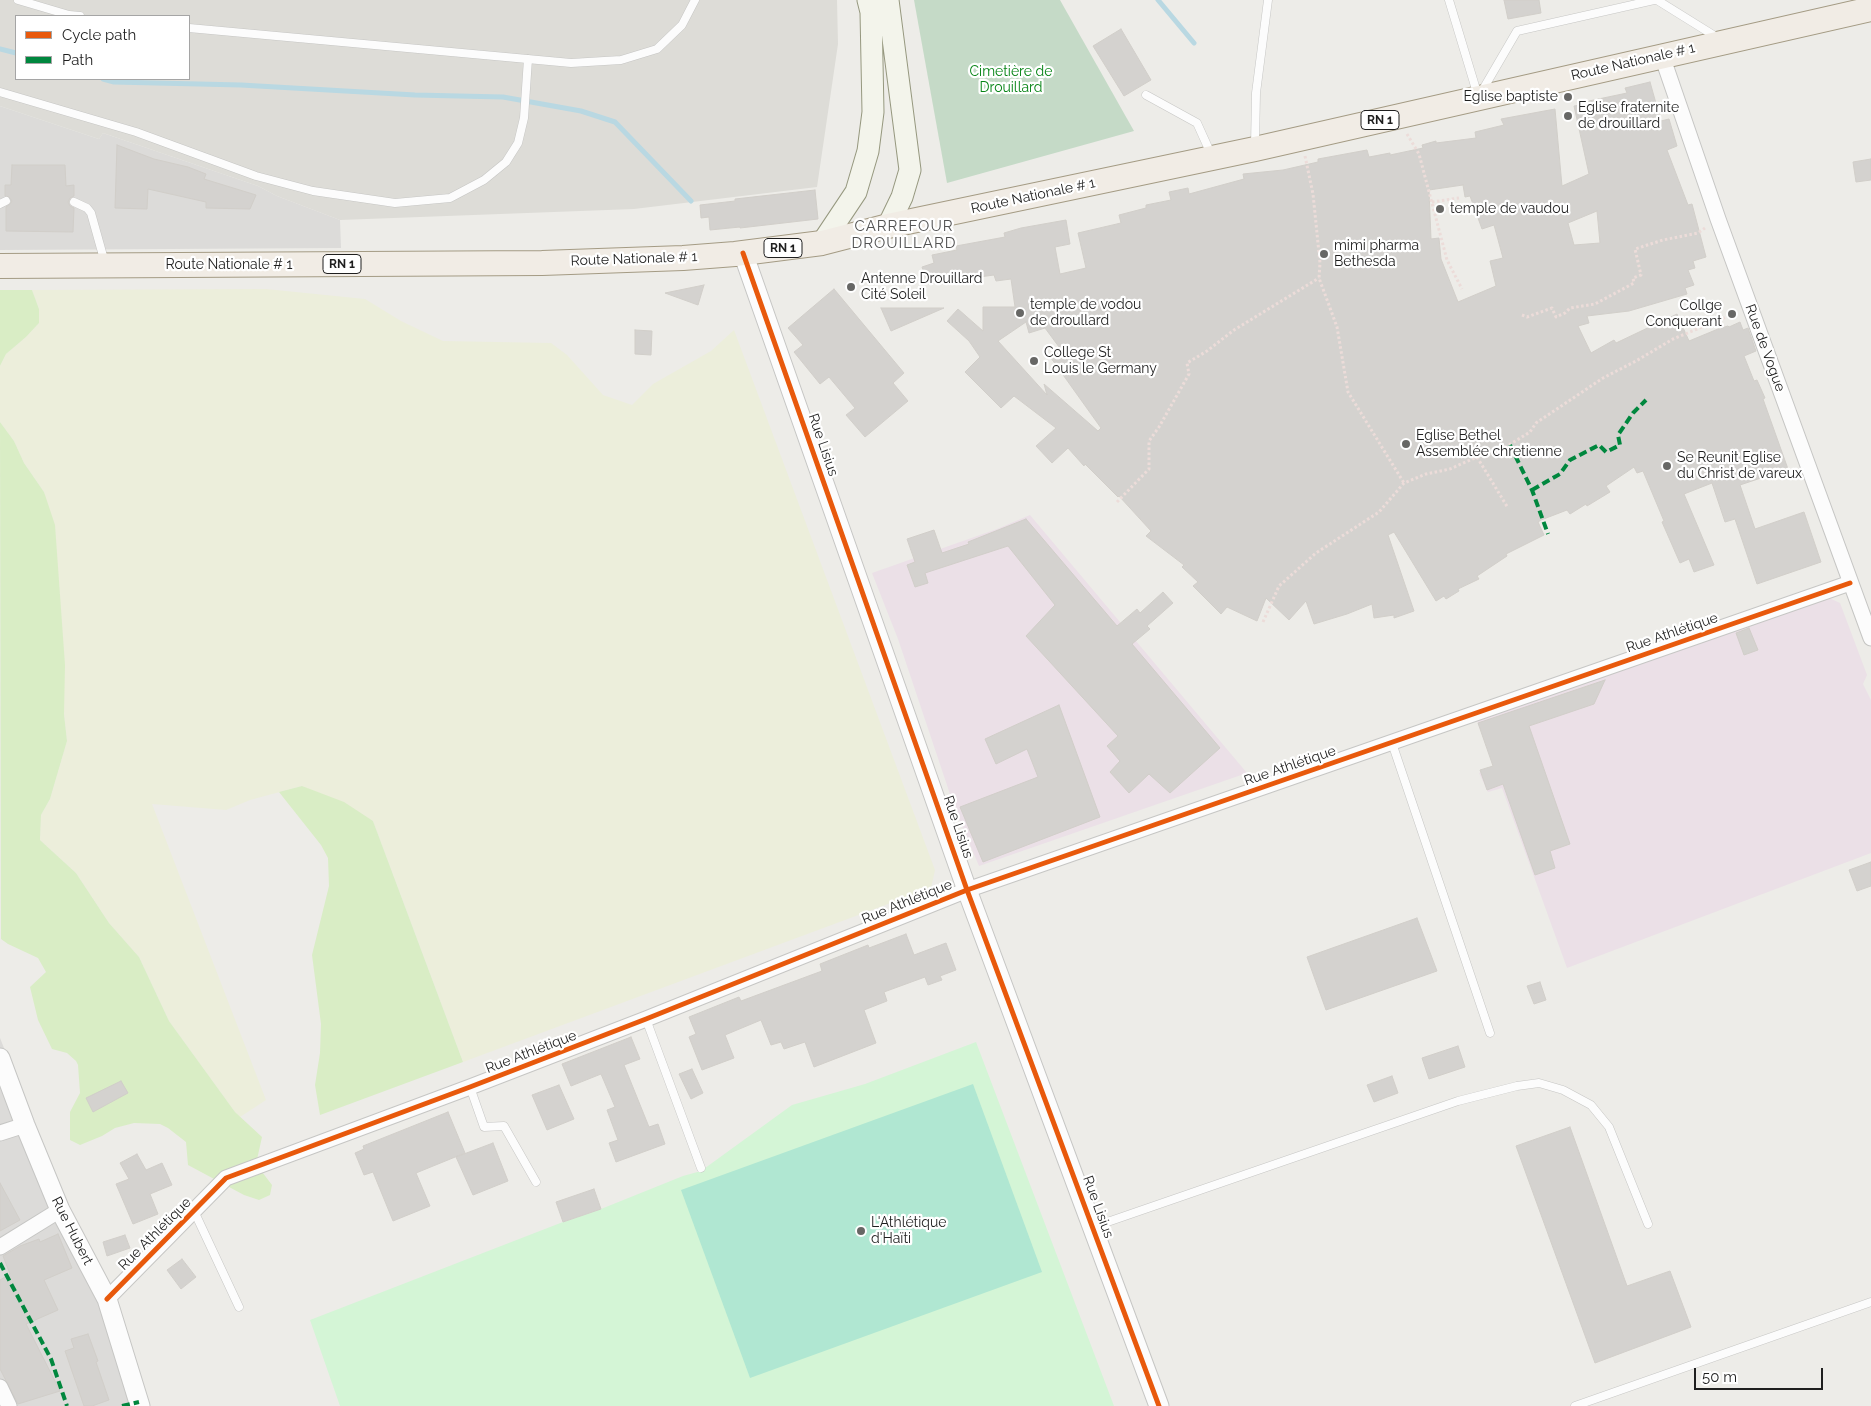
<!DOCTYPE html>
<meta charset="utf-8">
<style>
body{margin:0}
#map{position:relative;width:1871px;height:1406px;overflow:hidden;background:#edece8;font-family:Raleway,sans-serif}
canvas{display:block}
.legend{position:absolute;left:15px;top:15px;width:175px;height:65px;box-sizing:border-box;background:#fff;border:1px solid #a5a5a5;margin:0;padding:6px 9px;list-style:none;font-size:15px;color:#1f1f1f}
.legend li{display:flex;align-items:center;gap:10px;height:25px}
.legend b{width:25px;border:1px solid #a5a5a5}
.scale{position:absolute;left:1694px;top:1368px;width:129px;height:22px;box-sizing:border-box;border:2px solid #1f1f1f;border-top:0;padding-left:6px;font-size:15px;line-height:18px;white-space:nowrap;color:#1f1f1f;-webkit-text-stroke:4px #fff;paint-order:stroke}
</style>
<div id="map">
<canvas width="1871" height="1406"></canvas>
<ul class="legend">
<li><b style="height:6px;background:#e8590c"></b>Cycle path</li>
<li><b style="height:6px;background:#00873e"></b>Path</li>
</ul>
<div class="scale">50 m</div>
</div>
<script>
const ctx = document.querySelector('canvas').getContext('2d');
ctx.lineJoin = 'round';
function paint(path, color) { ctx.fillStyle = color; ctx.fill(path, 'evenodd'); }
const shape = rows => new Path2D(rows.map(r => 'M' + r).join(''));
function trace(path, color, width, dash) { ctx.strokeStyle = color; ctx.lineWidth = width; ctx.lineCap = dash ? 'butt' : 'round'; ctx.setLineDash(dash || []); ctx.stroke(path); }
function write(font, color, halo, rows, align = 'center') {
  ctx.font = font + ' Raleway,sans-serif'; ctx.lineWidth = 4.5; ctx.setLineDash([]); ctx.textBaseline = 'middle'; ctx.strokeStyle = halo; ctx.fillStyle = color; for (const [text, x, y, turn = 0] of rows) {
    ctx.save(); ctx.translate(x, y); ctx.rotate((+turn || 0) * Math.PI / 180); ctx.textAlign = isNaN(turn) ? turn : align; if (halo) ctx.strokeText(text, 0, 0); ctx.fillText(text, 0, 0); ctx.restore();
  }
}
paint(shape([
 [0,106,99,139,103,133,258,186,277,196,340,220,341,248,0,250],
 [0,1038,147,1406,0,1406]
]), '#dcdbd9');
paint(shape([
 [1030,515,1247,773,979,866,956,812,898,639,872,573,997,529],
 [1825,596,1840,603,1867,675,1863,684,1871,700,1871,853,1567,968,1502,788,1488,792,1479,773,1494,766,1477,721]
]), '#ebe0e7');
paint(shape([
 [0,0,837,0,838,44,817,187,634,209,340,220,277,196,258,186,103,133,99,139,0,106],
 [16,16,189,16,189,79,16,79]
]), '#dddcd7');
paint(shape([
 [266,289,365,299,401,321,443,341,551,343,567,355,603,395,632,405,653,384,711,351,734,330,935,870,931,888,463,1062,373,821,302,786,250,800,226,810,152,804,266,1100,240,1117,235,1112,169,1021,139,957,109,923,76,873,40,840,41,815,50,799,67,741,64,714,59,585,44,492,24,463,14,441,0,422,0,366,6,354,26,337,39,323,39,309,32,290]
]), '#eceedb');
paint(shape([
 [0,290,32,290,39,309,39,323,26,337,6,354,0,366],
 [0,422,14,441,24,463,44,492,55,525,65,665,64,714,67,741,50,799,41,815,40,840,76,873,109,923,139,957,169,1021,235,1112,262,1137,256,1164,272,1185,270,1195,259,1200,244,1195,188,1165,186,1142,168,1128,160,1124,134,1123,115,1128,102,1136,80,1145,70,1140,70,1112,80,1093,78,1065,76,1061,67,1053,52,1049,38,1020,30,987,46,972,38,958,8,944,1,939],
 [302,786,344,802,373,821,463,1062,320,1115,315,1085,320,1053,321,1024,312,955,329,886,328,858,321,845,279,792]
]), '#d9edc5');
paint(shape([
 [914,0,1060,0,1134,131,947,183]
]), '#c5dac7');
paint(shape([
 [976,1042,1114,1406,340,1406,310,1320,563,1222,601,1209,683,1176,701,1171,792,1105,865,1084]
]), '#d4f5d6');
paint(shape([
 [973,1084,1042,1272,750,1378,681,1190]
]), '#b0e7d2');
trace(shape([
 [1158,0,1194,43],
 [0,49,16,53],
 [103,79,114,82,241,85,415,95,503,97,581,111,615,122,691,201]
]), '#b9d8e2', 5);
const building = shape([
 [1504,0,1539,0,1541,13,1508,19,1504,0],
 [1121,29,1151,80,1124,96,1093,46,1121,29],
 [1650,82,1661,121,1669,119,1677,146,1667,150,1688,205,1692,204,1706,257,1693,261,1695,268,1688,270,1694,285,1685,288,1687,294,1629,311,1587,316,1589,323,1578,326,1591,353,1614,340,1616,343,1677,314,1689,341,1718,329,1728,326,1729,327,1740,322,1743,330,1748,328,1756,351,1744,356,1754,381,1757,380,1765,398,1763,399,1788,469,1740,485,1755,529,1804,512,1821,562,1757,584,1735,519,1725,522,1712,483,1684,494,1714,565,1694,572,1689,559,1680,563,1662,522,1664,521,1643,471,1637,473,1634,467,1606,486,1610,492,1587,506,1586,504,1570,514,1567,510,1541,520,1538,522,1544,535,1506,554,1507,556,1477,576,1479,579,1458,589,1459,591,1446,599,1444,596,1436,601,1394,532,1388,535,1414,611,1394,618,1394,615,1374,618,1372,604,1347,614,1314,624,1306,601,1289,620,1266,598,1257,621,1227,607,1221,614,1193,586,1198,582,1182,567,1184,565,1146,536,1151,531,1119,496,1118,497,1085,464,1084,466,1068,448,1052,463,1036,446,1056,428,1014,396,1001,408,965,372,980,357,969,341,947,321,958,309,983,331,983,307,1015,307,1011,279,996,281,994,275,928,284,922,267,934,263,932,255,957,250,956,246,1005,237,1004,233,1021,228,1066,220,1070,244,1055,247,1060,274,1086,268,1078,233,1121,223,1119,215,1146,208,1146,205,1171,200,1169,192,1188,188,1189,194,1244,179,1243,174,1283,170,1318,162,1318,159,1367,150,1369,157,1390,153,1390,155,1423,148,1422,145,1436,141,1436,143,1476,138,1475,132,1504,125,1501,119,1555,109,1562,186,1589,174,1574,106,1589,104,1589,101,1627,93,1625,88,1650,82],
 [1463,185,1465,197,1470,196,1482,229,1494,225,1503,258,1490,261,1496,286,1458,302,1441,259,1439,238,1431,239,1429,190,1463,185],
 [1597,211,1600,243,1574,245,1568,223,1597,211],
 [1026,322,1029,333,1045,328,1062,351,1051,358,1101,428,1098,431,1044,384,1047,395,998,341,1026,322],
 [117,145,154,159,188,167,206,174,204,179,256,195,250,209,206,208,206,202,148,189,147,209,115,208,117,145],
 [1871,159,1871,180,1856,182,1853,162,1871,159],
 [12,165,65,165,66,186,74,185,74,196,70,198,68,202,70,206,74,208,73,232,6,231,6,207,10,204,12,201,9,197,5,196,5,185,11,185,12,165],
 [815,190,818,219,740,228,740,227,710,230,709,217,701,218,700,205,735,201,735,199,815,190],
 [704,285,698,305,665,293,704,285],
 [834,289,904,373,893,383,908,401,865,437,846,415,855,408,829,377,820,384,794,352,803,345,788,328,834,289],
 [881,308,944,308,891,331,881,308],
 [635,330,652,331,651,355,635,354,635,330],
 [1026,519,1117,626,1137,609,1140,613,1163,592,1173,603,1147,626,1150,629,1132,644,1220,748,1170,793,1149,774,1129,793,1110,772,1120,761,1107,746,1118,736,1026,636,1055,605,1008,546,925,573,928,583,915,587,907,565,915,562,907,539,934,530,942,553,969,544,968,542,1026,519],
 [1749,628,1758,650,1744,655,1736,633,1749,628],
 [1605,680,1594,704,1529,726,1570,844,1550,851,1555,868,1535,875,1503,784,1487,790,1480,770,1493,766,1478,723,1605,680],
 [1059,705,1100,817,983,862,960,807,1038,777,1027,749,996,764,985,739,1059,705],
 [1871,862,1871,886,1857,891,1849,870,1871,862],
 [1417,918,1437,971,1326,1010,1307,957,1417,918],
 [906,934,914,955,946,943,956,970,940,976,942,980,928,985,925,977,884,992,887,1001,864,1010,876,1043,814,1067,805,1042,784,1049,781,1042,771,1045,761,1020,725,1035,734,1058,702,1070,689,1037,696,1034,689,1017,739,997,741,1001,822,971,820,964,868,945,869,948,906,934],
 [1540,982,1546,1000,1534,1004,1527,986,1540,982],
 [631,1037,640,1059,624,1065,649,1127,658,1124,665,1144,616,1162,609,1143,618,1140,607,1110,615,1107,601,1074,571,1086,562,1064,631,1037],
 [1458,1046,1465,1067,1429,1079,1422,1058,1458,1046],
 [692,1069,703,1093,691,1099,679,1074,692,1069],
 [1392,1076,1398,1093,1374,1102,1367,1085,1392,1076],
 [121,1081,128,1093,93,1112,86,1098,121,1081],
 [559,1085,574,1119,547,1130,532,1095,559,1085],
 [448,1112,465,1153,416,1173,430,1206,393,1221,373,1172,364,1175,355,1153,364,1149,363,1146,448,1112],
 [1570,1127,1627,1286,1670,1271,1691,1327,1595,1363,1516,1146,1570,1127],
 [493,1143,508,1181,473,1195,456,1157,493,1143],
 [137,1154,146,1170,162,1163,172,1185,150,1194,158,1214,133,1224,116,1184,129,1179,120,1163,137,1154],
 [0,1183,20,1220,0,1231,0,1183],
 [594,1189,601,1209,563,1222,556,1202,594,1189],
 [58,1234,72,1268,44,1280,58,1310,26,1324,60,1391,18,1404,0,1369,0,1280,10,1274,3,1256,20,1246,39,1239,40,1242,58,1234],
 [125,1235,130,1248,107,1256,103,1242,125,1235],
 [182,1259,196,1277,181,1289,167,1270,182,1259],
 [88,1334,98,1361,96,1362,109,1400,92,1406,84,1406,65,1351,74,1348,71,1339,88,1334]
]);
paint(building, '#d4d2cf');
trace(building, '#d1cec9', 1);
const service = shape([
 [18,0,69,15,80,16],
 [1449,0,1478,96],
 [1657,0,1718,38],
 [189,28,571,63,621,60,657,49,682,25,695,0],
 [1482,91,1517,31,1654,0],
 [0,92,136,132,256,176,313,191,395,203,450,198,484,180,506,162,518,143,524,118,528,59],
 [1146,95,1197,123,1211,154],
 [1255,145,1256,93,1268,0],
 [74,202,87,208,91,213,105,263],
 [0,204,6,201],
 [1392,743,1490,1033],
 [646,1019,701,1168],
 [470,1087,484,1127,504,1126,536,1182],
 [194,1211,239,1307],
 [1093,1227,1458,1101,1517,1086,1539,1083,1563,1090,1591,1105,1609,1127,1648,1224],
 [1575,1406,1871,1302]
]);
const minor = shape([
 [1662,56,1718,219,1871,638],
 [0,1133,25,1125],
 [0,1247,60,1210],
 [107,1299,226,1178,470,1087,646,1019,967,890,1850,583],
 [0,1387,9,1406]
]);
const tertiary = shape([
 [743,253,967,890,1159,1406],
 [0,1058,25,1125,60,1210,107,1299,140,1406]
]);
const secondary = shape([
 [888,0,910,170,902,197,888,226],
 [822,243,856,192,868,151,873,112,871,12,868,0]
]);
const primary = shape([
 [0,266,542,263,683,258,735,254,822,243,888,226,1255,149,1871,9]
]);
trace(service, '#c6c6c4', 9);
trace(minor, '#c6c6c4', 17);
trace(tertiary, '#c6c6c4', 21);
trace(secondary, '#96987f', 23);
trace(primary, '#a49b84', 26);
trace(shape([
 [1407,134,1419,154,1447,260,1462,289],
 [1305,156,1313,194,1320,263,1319,278,1337,327,1348,392,1404,483],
 [1432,202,1459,198],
 [1522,315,1527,317,1552,308,1556,317,1565,313,1570,308,1595,304,1634,283,1633,278,1641,275,1635,249,1663,240,1698,233,1705,228],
 [1477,457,1508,508],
 [1117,502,1149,469,1149,441,1159,427,1189,374,1187,363,1207,351,1234,330,1319,278],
 [1263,622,1279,586,1316,553,1379,512,1404,483,1426,474,1450,469,1477,457,1496,453,1530,432,1536,423,1603,378,1636,361,1673,339,1736,313]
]), '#ecdcd9', 3, [2.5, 2.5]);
trace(service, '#fcfcfc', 8);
trace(minor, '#fcfcfc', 15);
trace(tertiary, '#fcfcfc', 19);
trace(secondary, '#f3f4eb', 21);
trace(primary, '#f1ece5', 24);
trace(shape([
 [1510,445,1532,490,1548,534],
 [1532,490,1560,474,1570,460,1599,445,1606,452,1620,445,1618,435,1633,413,1646,400],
 [0,1263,51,1359,67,1406],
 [122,1406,139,1402]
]), '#00873e', 4, [8, 4]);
trace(shape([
 [743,253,967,890,1159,1406],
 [107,1299,226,1178,470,1087,646,1019,967,890,1850,583]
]), '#e8590c', 5);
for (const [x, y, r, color] of [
 [1568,97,5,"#676765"],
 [1568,116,5,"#676765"],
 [1440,209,5,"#676765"],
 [1324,254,5,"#676765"],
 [851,287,5,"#676765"],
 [1020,313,5,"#676765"],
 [1732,314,5,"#676765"],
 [1034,361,5,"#676765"],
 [1406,444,5,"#676765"],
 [1667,466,5,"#676765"],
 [861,1231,5,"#676765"]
]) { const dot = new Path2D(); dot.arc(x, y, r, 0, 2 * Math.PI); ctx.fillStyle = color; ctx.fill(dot); trace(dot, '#fff', 2); }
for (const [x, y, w] of [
 [1380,120,38],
 [783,248,38],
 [342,264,38]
]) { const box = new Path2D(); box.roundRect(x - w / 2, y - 9.5, w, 19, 4); ctx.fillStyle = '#fff'; ctx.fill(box); trace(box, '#1f1f1f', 1); }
write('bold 12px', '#1f1f1f', null, [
 ["RN 1",1380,120],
 ["RN 1",783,248],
 ["RN 1",342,264]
]);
write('14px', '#1f1f1f', '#fff', [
 ["Route Nationale # 1",1633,62,-13],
 ["Route Nationale # 1",1033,196,-12],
 ["Route Nationale # 1",634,259,-2],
 ["Route Nationale # 1",229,265],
 ["Rue de Vogue",1765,348,70],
 ["Rue Lisius",823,445,71],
 ["Rue Athlétique",1672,633,-19],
 ["Rue Athlétique",1290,766,-19],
 ["Rue Lisius",958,827,71],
 ["Rue Athlétique",907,902,-22],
 ["Rue Athlétique",531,1052,-21],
 ["Rue Lisius",1098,1207,70],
 ["Rue Hubert",72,1231,63],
 ["Rue Athlétique",155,1234,-45]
]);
write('14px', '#068415', '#fff', [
 ["Cimetière de",1011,72],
 ["Drouillard",1011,88]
]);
write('14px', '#1f1f1f', '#fff', [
 ["Eglise baptiste",1558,97,"right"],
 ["Eglise fraternite",1578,108],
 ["de drouillard",1578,124],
 ["temple de vaudou",1450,209],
 ["mimi pharma",1334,246],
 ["Bethesda",1334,262],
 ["Antenne Drouillard",861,279],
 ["Cité Soleil",861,295],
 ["temple de vodou",1030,305],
 ["de droullard",1030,321],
 ["Collge",1722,306,"right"],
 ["Conquerant",1722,322,"right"],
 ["College St",1044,353],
 ["Louis le Germany",1044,369],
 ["Eglise Bethel",1416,436],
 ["Assemblée chretienne",1416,452],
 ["Se Reunit Eglise",1677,458],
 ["du Christ de vareux",1677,474],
 ["L'Athlétique",871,1223],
 ["d'Haïti",871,1239]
], 'left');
ctx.letterSpacing = '1px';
write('15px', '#525252', '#fff', [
 ["CARREFOUR",904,226],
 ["DROUILLARD",904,243]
]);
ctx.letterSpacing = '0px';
</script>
